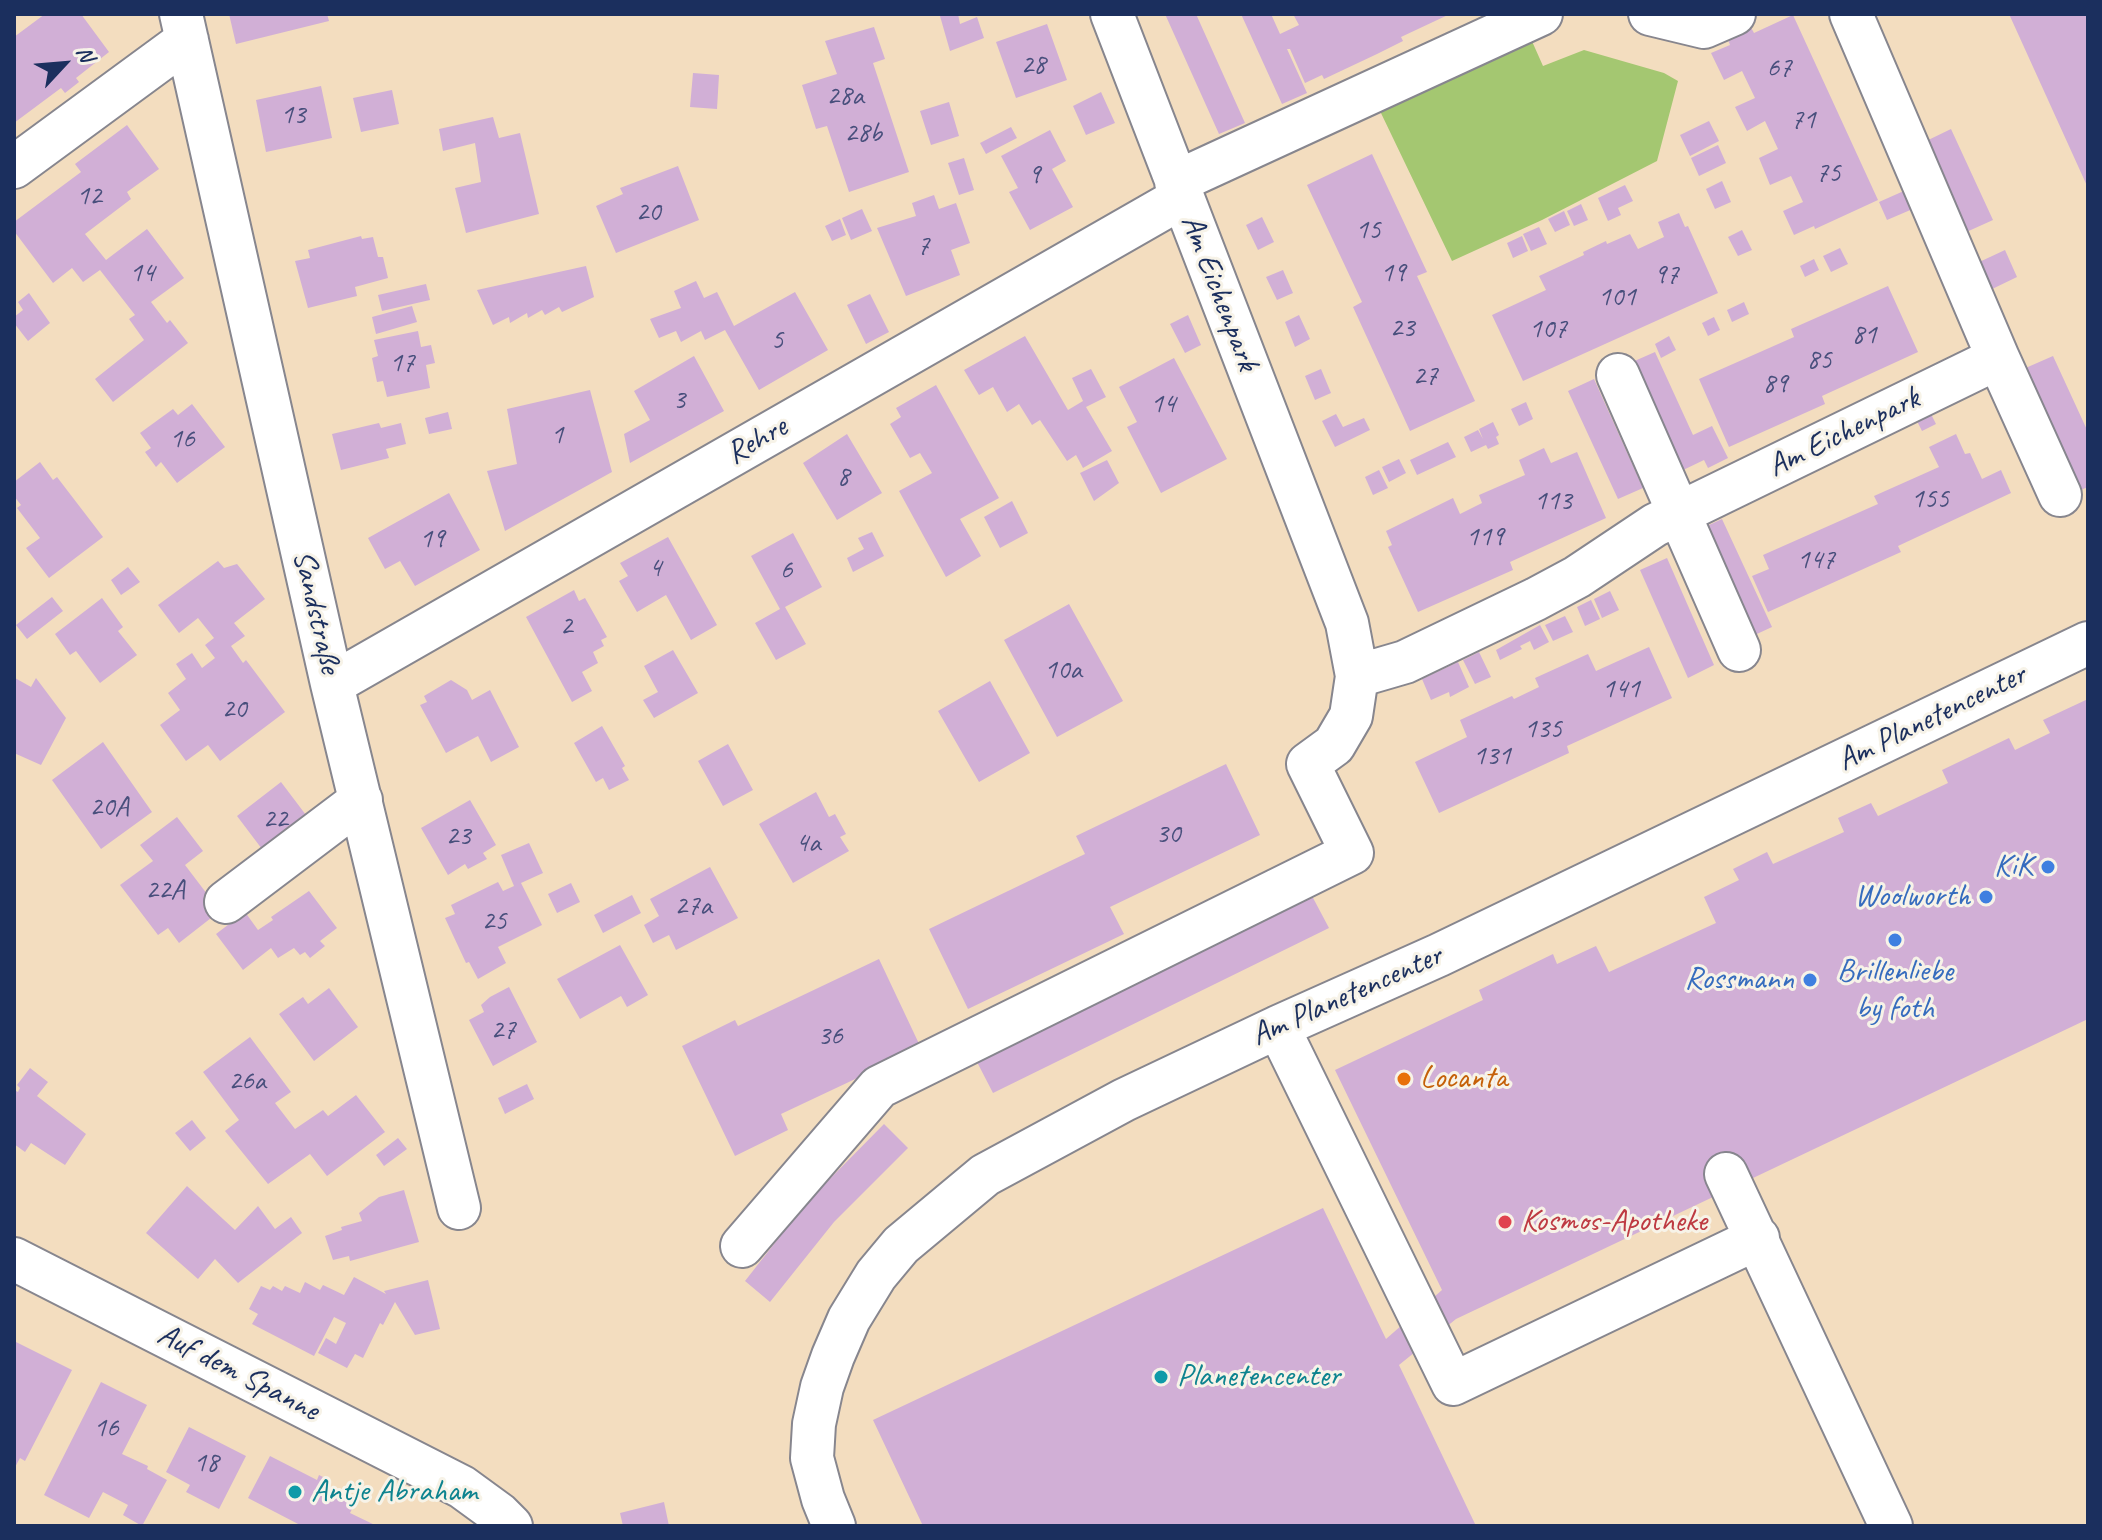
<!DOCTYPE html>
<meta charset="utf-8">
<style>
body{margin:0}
#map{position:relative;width:2102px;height:1540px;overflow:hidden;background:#f3ddbf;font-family:Caveat,sans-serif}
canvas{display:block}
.frame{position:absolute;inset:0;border:16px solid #1b2f5e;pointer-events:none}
.north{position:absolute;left:24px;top:24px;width:80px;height:80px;-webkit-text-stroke:6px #f7f3e8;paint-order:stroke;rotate:64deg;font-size:22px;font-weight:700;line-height:32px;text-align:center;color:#1b2f5e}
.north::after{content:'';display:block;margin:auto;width:28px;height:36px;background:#1b2f5e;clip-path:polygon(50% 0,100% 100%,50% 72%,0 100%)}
</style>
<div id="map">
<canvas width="2102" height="1540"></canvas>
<div class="frame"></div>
<div class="north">N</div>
</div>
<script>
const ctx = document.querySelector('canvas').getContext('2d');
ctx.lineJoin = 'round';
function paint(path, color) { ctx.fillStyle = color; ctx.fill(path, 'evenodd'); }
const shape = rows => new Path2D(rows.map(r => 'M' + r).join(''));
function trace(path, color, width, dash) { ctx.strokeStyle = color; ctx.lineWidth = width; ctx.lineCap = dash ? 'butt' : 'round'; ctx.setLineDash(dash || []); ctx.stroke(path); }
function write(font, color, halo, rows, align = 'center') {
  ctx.font = font + ' Caveat,sans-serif'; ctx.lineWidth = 6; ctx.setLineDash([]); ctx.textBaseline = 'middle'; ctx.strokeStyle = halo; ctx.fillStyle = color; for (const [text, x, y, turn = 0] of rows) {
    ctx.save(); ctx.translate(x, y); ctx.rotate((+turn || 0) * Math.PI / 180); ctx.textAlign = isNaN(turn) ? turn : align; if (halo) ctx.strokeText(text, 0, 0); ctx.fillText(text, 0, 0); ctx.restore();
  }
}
paint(shape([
 [1531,39,1543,66,1584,50,1664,73,1678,81,1657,161,1542,220,1452,261,1380,111]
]), '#a4c771');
paint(shape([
 [45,14,81,14,109,52,76,78,79,82,65,93,61,88,14,123,14,37],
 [229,14,327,14,329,21,236,44],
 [958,14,960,24,977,17,984,38,950,51,940,16],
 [1165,14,1196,14,1245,123,1219,134],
 [1241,14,1271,14,1280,34,1299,25,1293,14,1450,14,1401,37,1403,41,1377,54,1324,79,1322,75,1305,83,1290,49,1287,49,1307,93,1282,104],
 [2009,14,2088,14,2088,188],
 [1793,15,1878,200,1815,229,1814,226,1794,235,1783,211,1803,202,1791,176,1770,185,1759,158,1778,149,1765,121,1747,131,1735,107,1755,98,1742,71,1724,80,1711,53,1730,45,1726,34,1748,22,1754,33],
 [1047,24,1067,80,1016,98,996,42],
 [874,27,885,59,873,63,909,172,849,192,827,126,816,129,802,85,837,74,825,41],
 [693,73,719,75,717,109,690,107],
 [321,86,332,138,266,152,256,100],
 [392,90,399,124,361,132,353,98],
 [1101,92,1115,123,1086,135,1073,106],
 [949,102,959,136,931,145,920,111],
 [493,117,499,138,520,133,539,214,466,233,455,188,481,182,475,143,443,151,439,129],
 [1709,121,1719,141,1690,156,1680,135],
 [127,125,159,169,127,192,131,199,85,234,106,260,147,229,184,278,151,302,167,323,170,320,188,343,113,402,95,379,144,340,129,319,135,315,100,270,83,282,72,268,53,283,14,231,14,222,81,172,75,164],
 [1011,127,1017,138,986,154,980,143],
 [1951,129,1993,220,1962,234,1920,144],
 [1050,130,1066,161,1052,169,1073,207,1030,230,1009,192,1018,188,1001,156],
 [1718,145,1726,163,1699,176,1691,158],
 [1372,154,1427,272,1417,276,1475,401,1410,431,1353,307,1362,302,1307,185],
 [964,158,974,190,959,195,948,163],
 [678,166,699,220,616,253,596,206,623,194,620,188],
 [1722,181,1731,202,1715,209,1706,189],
 [1625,185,1633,201,1618,208,1621,215,1608,221,1598,198],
 [1906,190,1915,208,1887,220,1879,202],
 [934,195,939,209,956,203,970,243,951,250,960,275,906,296,877,228,916,216,912,203],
 [1581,204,1588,220,1574,226,1567,211],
 [862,209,872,231,851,240,842,218],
 [1564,211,1570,225,1555,232,1548,219],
 [1679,213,1685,227,1688,226,1718,293,1523,381,1492,315,1546,290,1539,276,1584,255,1583,252,1606,241,1607,244,1630,234,1638,249,1664,237,1658,222],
 [1262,217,1274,242,1258,250,1246,225],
 [840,219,846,235,832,241,825,226],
 [1539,227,1547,244,1531,251,1523,234],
 [1742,230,1752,250,1738,256,1728,237],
 [361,236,362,239,373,237,378,257,383,257,388,278,355,287,357,296,308,308,295,261,310,258,308,250],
 [1522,236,1528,251,1513,258,1507,243],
 [1840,248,1848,264,1831,272,1823,256],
 [2005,250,2017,277,1988,291,1975,264],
 [1814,259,1819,270,1805,277,1800,266],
 [586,266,594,297,562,312,559,307,545,315,542,310,528,318,527,313,510,323,509,317,493,325,477,290],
 [1283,270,1293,293,1277,300,1266,277],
 [696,281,704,298,717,292,734,326,795,292,828,350,759,390,725,330,705,340,701,331,681,342,676,331,659,338,650,319,681,308,674,291],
 [426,284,430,300,382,311,378,295],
 [1888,286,1918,352,1822,396,1825,404,1729,447,1699,379,1794,337,1791,329],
 [29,293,50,323,28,341,14,323,14,317,23,310,18,302],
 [870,294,889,332,866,344,847,305],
 [1744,302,1749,314,1732,322,1727,310],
 [412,306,417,322,376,334,372,317],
 [1188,315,1201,345,1185,353,1170,324],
 [1299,315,1310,339,1295,347,1285,322],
 [1714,317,1720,330,1708,336,1702,323],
 [418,331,421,347,431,345,435,363,426,365,430,388,387,397,383,381,377,382,372,358,378,356,374,340],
 [1025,336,1068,410,1083,401,1072,378,1091,369,1106,397,1086,407,1112,451,1083,468,1076,455,1067,461,1040,420,1032,425,1019,404,1007,412,993,387,979,395,964,370],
 [1669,336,1676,350,1661,358,1655,344],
 [1655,352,1693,435,1712,426,1728,458,1708,468,1704,460,1679,472,1630,363],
 [694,356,724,411,630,463,624,434,650,420,634,391],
 [2053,356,2088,432,2088,487,2078,491,2021,370],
 [1174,358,1227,459,1161,493,1127,427,1137,422,1119,387],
 [1321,369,1331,393,1315,400,1305,376],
 [1594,379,1643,488,1618,499,1568,391],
 [936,385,999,498,960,519,981,556,946,577,899,491,932,473,920,453,910,458,890,424,901,417,896,408],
 [590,390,612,472,505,531,487,471,517,464,507,409],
 [1526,402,1533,419,1519,426,1511,409],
 [192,404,225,447,177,483,161,462,156,467,145,452,151,448,140,433,173,409,178,415],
 [1929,410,1936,424,1922,431,1915,417],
 [448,412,452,429,429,434,425,418],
 [1336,414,1343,427,1364,418,1370,430,1335,447,1322,421],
 [1493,422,1499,435,1496,437,1499,444,1488,449,1486,445,1471,452,1464,437,1478,430,1483,439,1479,429],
 [379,423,381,428,401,423,406,444,386,449,389,458,341,470,332,434],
 [847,434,882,493,837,520,803,463],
 [1956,434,1965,454,1970,453,1982,479,2001,470,2011,493,1898,546,1901,552,1768,612,1752,576,1769,569,1763,555,1878,504,1874,496,1939,467,1929,447],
 [1448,442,1456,457,1417,475,1410,460],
 [1544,448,1551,463,1577,452,1606,518,1510,562,1513,570,1418,612,1388,547,1392,545,1386,531,1453,498,1460,514,1482,503,1479,495,1525,475,1519,460],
 [1399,459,1406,473,1389,482,1382,467],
 [1107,460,1119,483,1094,501,1080,473],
 [40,462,53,480,57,477,103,537,49,578,26,548,40,538,17,508,21,505,14,496,14,482],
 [1379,470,1388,488,1373,495,1365,477],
 [449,493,480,550,415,586,400,561,385,569,368,538],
 [1012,501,1028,533,1000,548,984,517],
 [1722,519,1772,627,1746,639,1696,531],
 [872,532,884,556,853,572,847,558,864,549,858,538],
 [793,533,822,587,785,607,806,644,776,660,755,623,780,609,751,556],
 [668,537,717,625,691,640,666,595,637,612,619,581,628,576,620,563],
 [1667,558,1714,665,1688,678,1640,570],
 [218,561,224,568,237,564,265,599,234,623,245,636,231,646,243,663,246,660,285,712,220,761,208,745,186,761,160,725,180,710,168,693,186,679,176,664,192,653,202,668,215,658,205,645,214,638,198,618,179,633,158,605],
 [128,567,140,582,121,595,111,580],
 [574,590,579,601,585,598,607,637,601,640,604,646,593,652,598,663,582,672,592,691,572,702,526,617],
 [1610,591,1619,610,1602,618,1594,599],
 [52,597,63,611,27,639,16,625],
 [102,598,123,627,118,631,137,655,100,683,76,651,70,655,55,634],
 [1591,600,1600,619,1585,626,1577,607],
 [1069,604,1123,701,1057,737,1004,640],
 [1565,616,1573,632,1553,641,1545,625],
 [1540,625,1549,642,1534,650,1530,641,1520,646,1522,649,1500,660,1496,650],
 [1649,647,1672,698,1567,746,1569,753,1439,813,1415,762,1467,737,1460,720,1512,696,1514,699,1539,687,1535,678,1588,654,1596,671],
 [673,650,698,693,654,718,643,700,658,692,644,666],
 [1479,652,1491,677,1475,684,1463,660],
 [1458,662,1469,687,1450,697,1449,692,1431,700,1422,679],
 [15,678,31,687,36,678,66,718,41,765,14,753],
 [451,680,467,690,472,700,490,690,519,747,491,762,478,736,446,753,420,705,427,702,424,696],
 [990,681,1030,753,979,782,938,711],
 [2088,699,2088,1019,1456,1319,1399,1365,1476,1526,923,1526,873,1420,1323,1208,1386,1339,1442,1290,1335,1070,1483,1000,1479,990,1553,954,1557,964,1596,946,1609,972,1716,923,1704,897,1739,880,1733,869,1767,852,1773,864,1844,832,1838,818,1871,803,1878,816,1948,783,1942,770,2009,738,2015,750,2050,733,2043,720],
 [602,726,625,766,622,768,629,780,609,790,603,778,596,782,574,743],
 [103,742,152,812,101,849,52,780],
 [728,744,753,790,723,806,698,761],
 [1226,764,1260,835,1110,907,1124,934,968,1009,929,929,1085,854,1076,836],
 [281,782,312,823,268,857,237,816],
 [816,792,829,817,835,814,846,834,840,837,849,851,793,883,759,824],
 [470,800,496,845,483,853,487,859,468,869,465,864,448,875,421,828],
 [177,817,203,851,185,865,220,911,179,943,168,928,158,935,120,885,153,861,140,845],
 [529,843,543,873,521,883,542,925,498,947,506,963,478,979,469,962,466,963,445,918,455,914,451,905,498,882,503,891,514,886,501,855],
 [710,867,738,918,676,950,669,935,653,943,644,925,659,916,650,899],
 [571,883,580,902,557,913,548,894],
 [309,891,337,928,320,941,325,946,310,958,305,952,300,955,294,948,278,958,271,948,243,970,216,934,245,912,258,930,273,920,271,917],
 [632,895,641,913,603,933,594,915],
 [1312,896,1329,928,993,1093,977,1062],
 [620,945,648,995,627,1007,621,996,580,1019,557,979],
 [879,959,921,1048,781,1114,788,1130,735,1156,682,1046,735,1020,738,1026],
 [509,987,537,1042,493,1066,469,1020,484,1012,481,1005,490,997],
 [329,988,358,1027,314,1061,279,1014,303,997,308,1004],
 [250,1037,291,1092,275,1103,295,1129,323,1110,328,1116,356,1095,385,1132,327,1176,310,1154,268,1184,225,1131,239,1120,203,1072],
 [30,1068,48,1082,37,1096,86,1134,65,1165,31,1143,25,1152,14,1144,14,1090,18,1092,20,1088,17,1085],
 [527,1084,534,1099,505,1114,498,1098],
 [192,1120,206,1138,190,1151,175,1133],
 [884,1124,908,1148,834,1222,770,1302,745,1281,807,1202],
 [398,1138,407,1149,384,1166,376,1155],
 [187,1186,235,1230,258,1206,275,1229,291,1217,302,1233,238,1283,215,1259,198,1279,146,1233],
 [404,1190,419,1242,350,1261,349,1256,333,1260,325,1236,342,1230,341,1227,362,1221,359,1213,379,1197],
 [354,1277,386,1294,384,1291,428,1280,440,1329,415,1335,395,1302,383,1325,380,1323,363,1358,355,1354,347,1368,318,1353,326,1338,336,1344,346,1323,334,1317,314,1356,252,1324,258,1314,249,1309,261,1286,270,1290,273,1286,282,1291,285,1286,300,1293,305,1282,320,1290,323,1285,344,1295],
 [16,1342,72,1370,25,1461,20,1458,14,1469,14,1346],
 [101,1382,147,1405,122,1454,148,1466,147,1469,167,1480,142,1526,123,1515,128,1505,103,1492,89,1518,44,1495],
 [189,1427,246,1456,219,1509,186,1492,190,1485,166,1472],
 [270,1456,317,1480,319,1475,329,1480,326,1486,356,1501,350,1513,377,1526,302,1526,248,1498],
 [664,1502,669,1526,623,1526,620,1513]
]), '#d1afd6');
const minor = shape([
 [181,14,332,684,459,1208],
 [1650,14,1704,27,1734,14],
 [14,167,187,40],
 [1176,182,1541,14],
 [1998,358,2060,495],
 [1618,375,1739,650],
 [1357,676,1405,662,1536,599,1577,577,1655,525,1998,358,1851,14],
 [332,684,1181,198],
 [226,902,361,800],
 [1278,1027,1453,1384,1758,1238],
 [1726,1174,1891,1526],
 [742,1246,879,1087,1352,853,1308,764,1334,745,1351,716,1357,676,1347,623,1112,14],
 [14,1259,462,1487,499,1514,511,1526],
 [834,1526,823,1499,812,1458,814,1424,822,1387,833,1356,849,1319,876,1275,901,1245,985,1175,1124,1100,1278,1027,1439,955,2088,643]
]);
trace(minor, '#87868e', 46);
trace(minor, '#fff', 42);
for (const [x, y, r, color] of [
 [2048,867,8,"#3f7fe0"],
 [1986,897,8,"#3f7fe0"],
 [1895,940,8,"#3f7fe0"],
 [1810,980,8,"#3f7fe0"],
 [1404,1079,8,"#e8710a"],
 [1505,1222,8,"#e0444e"],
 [1161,1377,8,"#0f9aa8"],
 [295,1492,8,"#0f9aa8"]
]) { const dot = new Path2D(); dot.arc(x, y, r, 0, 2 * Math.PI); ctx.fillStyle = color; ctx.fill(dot); trace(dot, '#f7f3e8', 3); }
write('28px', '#484f7c', null, [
 ["28",1033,66],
 ["67",1779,69],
 ["28a",845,97],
 ["13",293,116],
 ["71",1803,121],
 ["28b",863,134],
 ["75",1828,174],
 ["9",1034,176],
 ["12",89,197],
 ["20",648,213],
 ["15",1368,231],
 ["7",923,247],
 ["14",142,274],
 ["19",1393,274],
 ["97",1666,276],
 ["101",1617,298],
 ["23",1402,329],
 ["107",1548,330],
 ["81",1864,336],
 ["5",777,341],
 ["85",1819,361],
 ["17",402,364],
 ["27",1425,377],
 ["89",1775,385],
 ["3",679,401],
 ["14",1163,405],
 ["1",557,436],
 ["16",182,440],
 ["8",843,478],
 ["155",1930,500],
 ["113",1553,502],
 ["119",1485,538],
 ["19",432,540],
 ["147",1816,561],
 ["4",655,569],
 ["6",786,571],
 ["2",566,627],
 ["10a",1063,671],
 ["141",1621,690],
 ["20",234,710],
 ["135",1543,730],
 ["131",1492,757],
 ["20A",109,808],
 ["22",275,820],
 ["30",1168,835],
 ["23",458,837],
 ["4a",808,844],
 ["22A",165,891],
 ["27a",693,907],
 ["25",494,922],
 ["27",503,1031],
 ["36",830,1037],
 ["26a",247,1082],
 ["16",106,1429],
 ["18",206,1464]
]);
write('32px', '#1b2f5e', '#f7f3e8', [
 ["Am Eichenpark",1219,293,69],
 ["Am Eichenpark",1844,433,-26],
 ["Rehre",757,441,-30],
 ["Sandstraße",316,612,77],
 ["Am Planetencenter",1932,718,-26],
 ["Am Planetencenter",1347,996,-24],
 ["Auf dem Spanne",238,1373,27]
]);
write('32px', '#366cbe', '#f7f3e8', [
 ["KiK",2032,867],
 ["Woolworth",1970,897],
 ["Brillenliebe",1895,972,"center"],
 ["by foth",1895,1009,"center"],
 ["Rossmann",1794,980]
], 'right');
write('32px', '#c56008', '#f7f3e8', [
 ["Locanta",1420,1079]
], 'left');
write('32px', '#be3a42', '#f7f3e8', [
 ["Kosmos-Apotheke",1521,1222]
], 'left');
write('32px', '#0d838f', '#f7f3e8', [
 ["Planetencenter",1177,1377],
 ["Antje Abraham",311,1492]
], 'left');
</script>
